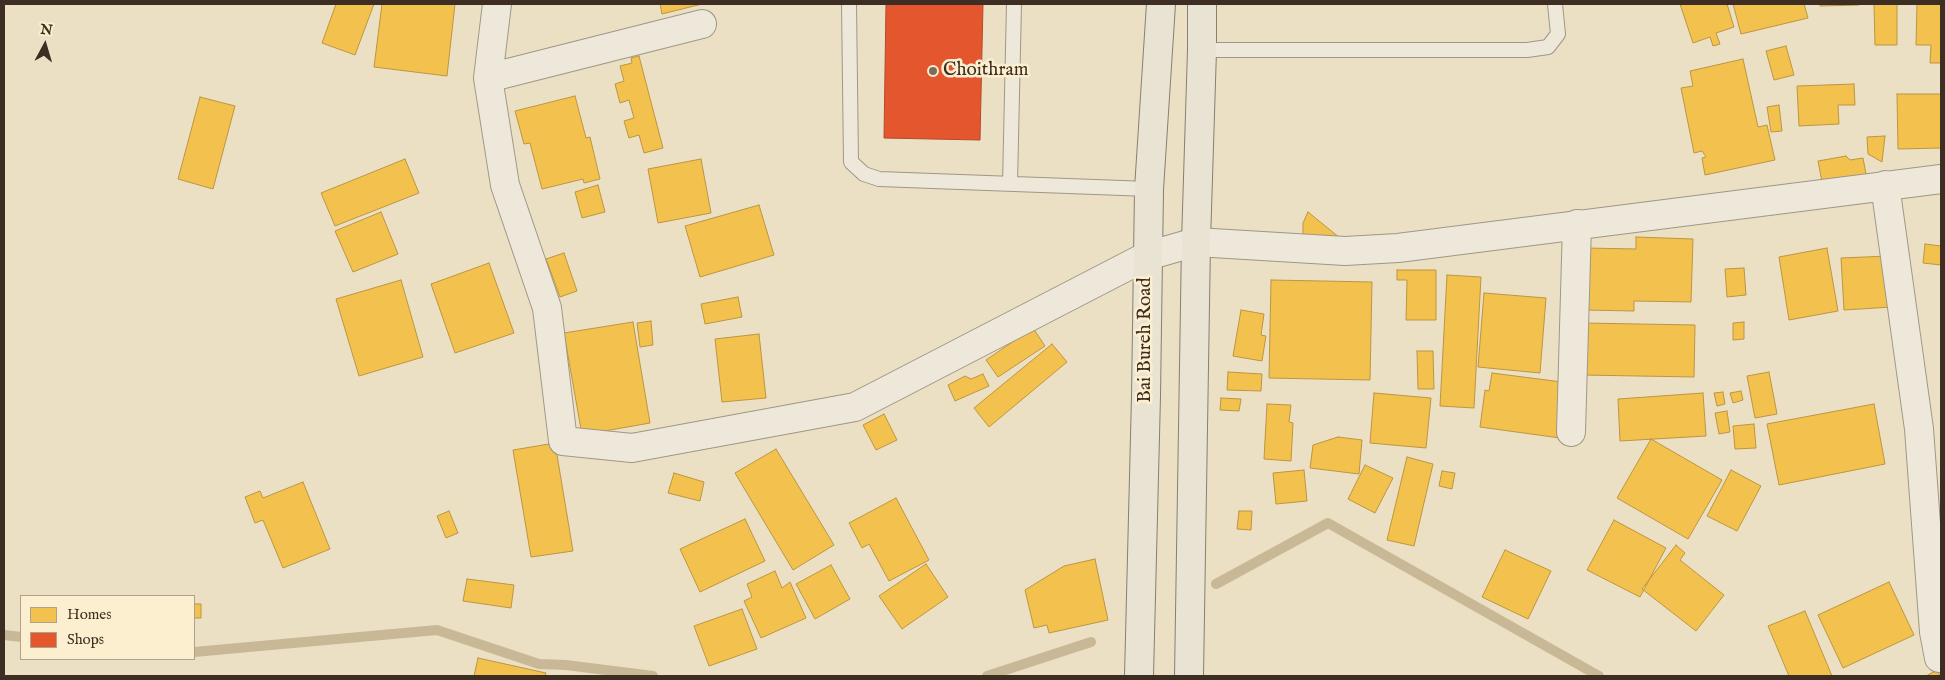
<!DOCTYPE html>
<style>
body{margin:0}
#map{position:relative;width:1945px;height:680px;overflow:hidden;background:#ebe0c4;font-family:"IM FELL English",serif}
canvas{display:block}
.frame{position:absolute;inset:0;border:5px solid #3e2d23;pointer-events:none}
.legend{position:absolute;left:20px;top:595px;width:175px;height:65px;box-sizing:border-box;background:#fcefcf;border:1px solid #b0a18a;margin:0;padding:6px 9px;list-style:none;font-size:15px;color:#3e2d23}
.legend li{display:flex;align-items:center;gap:10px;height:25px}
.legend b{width:25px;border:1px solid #b0a18a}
.north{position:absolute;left:20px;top:20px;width:50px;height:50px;-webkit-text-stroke:4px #fcefcf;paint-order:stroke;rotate:6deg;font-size:14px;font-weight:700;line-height:20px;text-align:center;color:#3e2d23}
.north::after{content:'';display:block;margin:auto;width:18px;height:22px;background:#3e2d23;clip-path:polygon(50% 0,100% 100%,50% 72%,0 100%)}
</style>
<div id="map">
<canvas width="1945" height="680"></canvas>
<div class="frame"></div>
<ul class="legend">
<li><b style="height:14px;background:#f2c14e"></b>Homes</li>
<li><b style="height:14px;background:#e4572e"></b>Shops</li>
</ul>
<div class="north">N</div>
</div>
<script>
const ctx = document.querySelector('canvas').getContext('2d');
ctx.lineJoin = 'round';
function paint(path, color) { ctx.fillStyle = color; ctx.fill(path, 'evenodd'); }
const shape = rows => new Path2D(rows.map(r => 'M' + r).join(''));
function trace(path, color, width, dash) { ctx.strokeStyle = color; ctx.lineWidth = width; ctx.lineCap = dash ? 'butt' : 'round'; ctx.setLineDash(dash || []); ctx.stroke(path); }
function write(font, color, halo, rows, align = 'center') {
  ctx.font = font + ' "IM FELL English",serif'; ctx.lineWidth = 5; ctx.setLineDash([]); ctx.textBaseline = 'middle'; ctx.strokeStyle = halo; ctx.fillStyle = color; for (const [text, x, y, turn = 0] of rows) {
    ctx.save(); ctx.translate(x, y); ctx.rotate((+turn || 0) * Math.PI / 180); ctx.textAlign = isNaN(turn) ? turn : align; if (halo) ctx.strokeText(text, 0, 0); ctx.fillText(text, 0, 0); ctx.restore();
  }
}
const homes = shape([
 [336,4,374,4,355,55,322,43,336,4],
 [382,4,455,4,447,76,374,67,382,4],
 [660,4,702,4,662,14,660,4],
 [1680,4,1727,4,1734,27,1716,33,1720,44,1713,46,1710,37,1693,43,1680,4],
 [1733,4,1804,4,1808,18,1741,34,1733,4],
 [1820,4,1859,4,1859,5,1820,6,1820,4],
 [1874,4,1897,4,1897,45,1875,45,1874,4],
 [1917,4,1941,4,1941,63,1930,63,1931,45,1916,45,1917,4],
 [1786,46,1794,75,1774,80,1766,51,1786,46],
 [639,56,663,148,644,153,639,135,629,138,624,121,634,118,629,100,620,103,615,84,624,81,620,66,632,63,631,58,639,56],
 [1743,59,1758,127,1767,125,1775,160,1705,175,1702,158,1706,157,1702,151,1694,153,1681,88,1693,86,1690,71,1743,59],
 [1854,84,1855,105,1838,105,1839,124,1799,126,1797,86,1854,84],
 [1897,94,1941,94,1941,148,1898,149,1897,94],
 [575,96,586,138,590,137,600,179,584,183,583,179,542,189,530,143,524,144,515,111,575,96],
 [200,97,235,106,213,189,178,179,200,97],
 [1779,105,1782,131,1771,132,1767,107,1779,105],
 [1885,136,1882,162,1868,154,1867,137,1885,136],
 [1846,156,1850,160,1863,158,1867,179,1823,187,1818,161,1846,156],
 [405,159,419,193,335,226,321,193,405,159],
 [701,159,711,213,658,223,648,169,701,159],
 [598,185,605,212,582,218,575,192,598,185],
 [759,205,774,255,700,277,685,226,759,205],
 [381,212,398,254,353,272,335,231,381,212],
 [1308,212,1340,238,1303,236,1303,223,1308,212],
 [1636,237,1693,239,1691,302,1634,301,1634,311,1585,310,1586,248,1636,249,1636,237],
 [1925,244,1941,246,1941,265,1923,263,1925,244],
 [1827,248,1838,311,1789,320,1779,257,1827,248],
 [564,253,577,291,560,297,546,259,564,253],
 [1889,256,1892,307,1844,310,1841,258,1889,256],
 [489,263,514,333,455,353,431,284,489,263],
 [1744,268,1746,295,1727,297,1725,269,1744,268],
 [1397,270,1436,270,1436,320,1406,320,1407,280,1397,280,1397,270],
 [1447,275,1481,277,1474,408,1440,406,1447,275],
 [401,280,423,357,359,376,336,299,401,280],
 [1271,280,1372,282,1370,380,1269,378,1271,280],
 [1484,293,1546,298,1540,373,1478,367,1484,293],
 [738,297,742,317,705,324,701,304,738,297],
 [1241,310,1264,314,1261,335,1266,336,1262,361,1233,356,1241,310],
 [651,321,653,345,640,347,637,323,651,321],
 [633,322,650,423,582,435,564,333,633,322],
 [1744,322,1744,339,1733,340,1733,323,1744,322],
 [1583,323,1695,325,1694,377,1582,375,1583,323],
 [1033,328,1045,346,998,377,986,360,1033,328],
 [759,334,766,398,722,402,715,339,759,334],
 [1052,344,1067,362,989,427,974,408,1052,344],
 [1417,351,1433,351,1434,389,1418,389,1417,351],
 [1228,372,1262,374,1261,391,1227,390,1228,372],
 [1769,372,1777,414,1755,418,1747,376,1769,372],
 [1492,373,1562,382,1560,438,1480,427,1485,390,1489,391,1492,373],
 [983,374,989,386,955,401,948,385,965,376,971,379,983,374],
 [1741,391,1743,400,1733,403,1730,393,1741,391],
 [1723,392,1725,404,1717,406,1714,393,1723,392],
 [1374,393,1431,398,1426,448,1370,443,1374,393],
 [1703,393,1706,436,1620,441,1618,399,1703,393],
 [1221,398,1241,399,1239,411,1220,410,1221,398],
 [1267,404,1291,405,1289,422,1293,423,1291,461,1264,459,1267,404],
 [1874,404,1885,464,1779,485,1767,424,1874,404],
 [1727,411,1730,432,1719,434,1715,413,1727,411],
 [884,414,897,440,876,450,863,425,884,414],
 [1754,424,1756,448,1735,449,1733,426,1754,424],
 [1338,437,1362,440,1359,474,1310,468,1313,445,1338,437],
 [1651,439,1722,480,1688,539,1617,498,1651,439],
 [555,443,573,551,531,557,513,450,555,443],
 [776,449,834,545,793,570,735,473,776,449],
 [1407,457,1433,464,1414,546,1387,540,1407,457],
 [1365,465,1393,478,1375,513,1348,499,1365,465],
 [1304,470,1307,501,1276,504,1273,473,1304,470],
 [1731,470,1761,486,1737,531,1707,516,1731,470],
 [1442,471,1455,473,1452,489,1439,486,1442,471],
 [674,473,704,482,700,501,668,493,674,473],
 [303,482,330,549,283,568,263,520,255,523,245,497,260,491,263,498,303,482],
 [896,498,929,560,889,581,869,544,862,548,849,523,896,498],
 [449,511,458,533,446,538,437,516,449,511],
 [1239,511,1252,511,1251,530,1237,529,1239,511],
 [745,519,765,561,700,592,680,549,745,519],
 [1614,520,1666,548,1640,597,1587,570,1614,520],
 [1676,545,1685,553,1680,560,1724,595,1696,631,1642,589,1676,545],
 [1505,550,1551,571,1528,619,1482,597,1505,550],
 [1095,559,1108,620,1049,633,1047,625,1034,628,1025,590,1064,566,1095,559],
 [926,564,948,597,902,629,879,596,926,564],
 [831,565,850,599,815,619,796,584,831,565],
 [775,571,782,588,790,582,806,618,761,638,744,601,752,597,747,584,775,571],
 [467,579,514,585,511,608,463,601,467,579],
 [1889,582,1914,635,1843,668,1818,615,1889,582],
 [194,604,201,604,201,618,194,618,194,604],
 [742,609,757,649,709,666,694,626,742,609],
 [1805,611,1832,676,1789,676,1768,626,1805,611],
 [478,658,546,673,545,676,474,676,478,658],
 [1937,670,1940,676,1926,676,1937,670]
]);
paint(homes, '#f2c14e');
trace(homes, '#bc9541', 1);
const shops = shape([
 [886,4,983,4,980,140,884,138,886,4]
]);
paint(shops, '#e4572e');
trace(shops, '#b24a2b', 1);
trace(shape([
 [1216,584,1328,523,1599,676],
 [4,635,21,637],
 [194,652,437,630,539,664,566,665,653,676],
 [987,676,1091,642]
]), '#c9b896', 10);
const lane = shape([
 [849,4,851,162,864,174,879,179,1149,189],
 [1202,50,1527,50,1548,47,1558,34,1555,4],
 [1010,184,1014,4]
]);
const street = shape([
 [497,4,488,78,505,185,547,308,563,441,632,448,855,407,1147,256,1196,242,1345,251,1398,248,1941,179],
 [488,78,702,24],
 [1885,185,1919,429,1934,632,1939,658],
 [1571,432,1577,224]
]);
const highway = shape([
 [1139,676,1146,396,1149,189,1161,4],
 [1189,676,1196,242,1202,50,1202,4]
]);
trace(lane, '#9f9786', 16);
trace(street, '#9f9786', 30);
trace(highway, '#877f70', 30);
trace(lane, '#ede8da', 14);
trace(street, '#ede8da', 28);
trace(highway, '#e9e3d4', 28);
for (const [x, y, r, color] of [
 [933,71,5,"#7b6c5b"]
]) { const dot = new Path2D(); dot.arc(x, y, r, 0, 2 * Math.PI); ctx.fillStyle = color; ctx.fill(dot); trace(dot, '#fcefcf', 2); }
write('19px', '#3e2d23', '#fcefcf', [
 ["Choithram",943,71]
], 'left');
write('19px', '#3e2d23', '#fcefcf', [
 ["Bai Bureh Road",1146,340,-90]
]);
</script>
